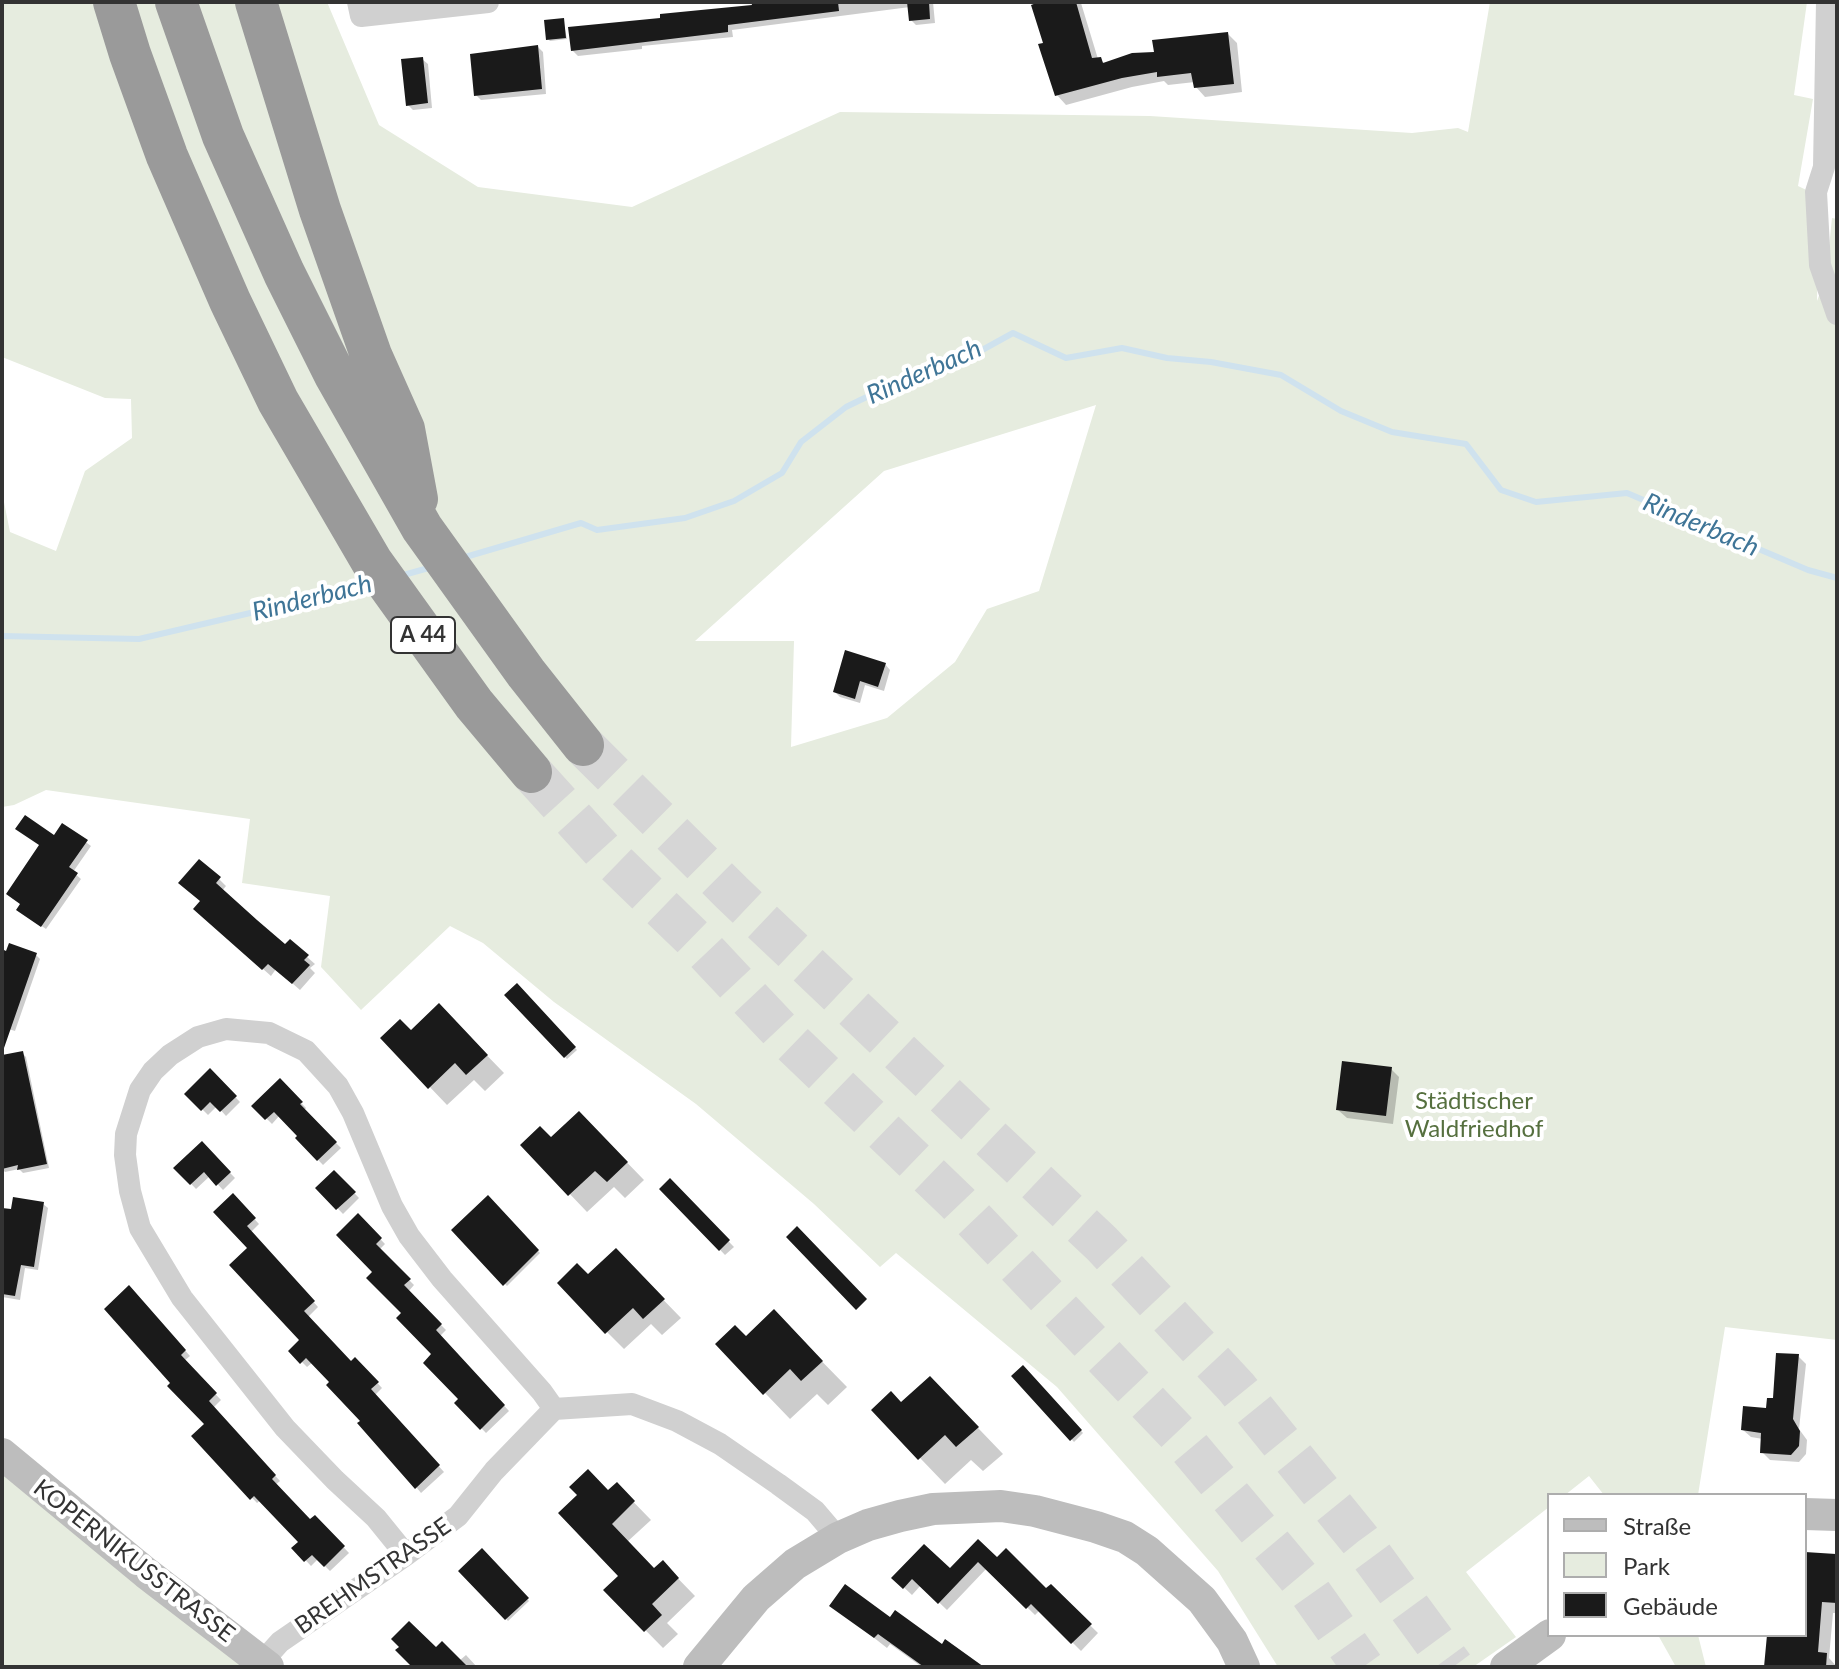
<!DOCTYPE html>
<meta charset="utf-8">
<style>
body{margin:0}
#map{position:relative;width:1839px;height:1669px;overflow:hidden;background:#fff;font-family:Lato,sans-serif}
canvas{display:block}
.frame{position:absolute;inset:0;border:4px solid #333;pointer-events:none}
.legend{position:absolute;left:1547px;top:1493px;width:260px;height:144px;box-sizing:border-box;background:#fff;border:2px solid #adadad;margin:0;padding:10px 14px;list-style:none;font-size:24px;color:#333}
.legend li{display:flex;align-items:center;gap:16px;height:40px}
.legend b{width:40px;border:2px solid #adadad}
</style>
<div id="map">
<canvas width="1839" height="1669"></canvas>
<div class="frame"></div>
<ul class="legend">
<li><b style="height:10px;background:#bdbdbd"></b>Straße</li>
<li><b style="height:22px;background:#e6ecdf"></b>Park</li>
<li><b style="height:22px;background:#1a1a1a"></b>Gebäude</li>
</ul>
</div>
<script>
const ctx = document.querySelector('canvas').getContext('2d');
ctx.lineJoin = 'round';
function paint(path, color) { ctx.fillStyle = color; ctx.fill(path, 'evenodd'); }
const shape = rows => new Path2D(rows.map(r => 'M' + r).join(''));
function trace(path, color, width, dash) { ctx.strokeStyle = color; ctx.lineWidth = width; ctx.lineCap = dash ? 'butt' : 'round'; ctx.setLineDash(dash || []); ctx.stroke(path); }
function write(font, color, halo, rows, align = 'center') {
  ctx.font = font + ' Lato,sans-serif'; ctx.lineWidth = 8; ctx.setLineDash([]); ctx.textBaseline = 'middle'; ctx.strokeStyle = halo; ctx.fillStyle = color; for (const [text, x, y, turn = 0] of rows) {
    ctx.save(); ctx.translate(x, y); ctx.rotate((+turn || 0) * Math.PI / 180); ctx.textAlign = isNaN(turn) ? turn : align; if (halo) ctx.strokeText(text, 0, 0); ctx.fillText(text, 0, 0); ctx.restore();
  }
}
paint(shape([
 [2,2,327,2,379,125,478,187,632,207,840,112,1150,116,1412,133,1458,128,1468,132,1490,2,1807,2,1794,95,1813,99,1798,186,1819,196,1817,301,1826,277,1832,218,1837,219,1837,1340,1725,1327,1698,1495,1604,1495,1589,1476,1565,1495,1549,1495,1549,1507,1466,1572,1516,1637,1473,1667,1278,1667,1218,1571,1057,1387,896,1253,880,1267,814,1204,696,1104,554,1002,483,943,450,926,361,1010,321,967,330,896,242,883,250,819,46,790,14,805,2,807,2,492,10,532,56,551,85,471,132,438,131,399,105,398,2,357],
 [1096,405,1039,591,987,609,955,662,887,718,791,747,794,641,695,641,884,471],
 [2,1466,249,1667,2,1667],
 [1658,1635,1698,1635,1706,1667,1676,1667]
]), '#e6ecdf');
paint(shape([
 [753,2,933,2,935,23,916,25,911,20,910,7,732,30,733,37,642,46,642,49,578,56,572,50,662,20,754,7],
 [1046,2,1081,3,1098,59,1106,64,1228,34,1237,43,1242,92,1205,97,1196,87,1195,82,1168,85,1164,81,1132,87,1066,105,1057,95,1045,44],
 [563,20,567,39,550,41,548,39],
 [538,47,543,52,546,94,481,100,476,95],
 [422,59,428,64,432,108,413,110,408,105],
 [885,664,890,670,884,691,865,685,860,703,840,697,835,692],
 [63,825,91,846,73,872,81,879,46,929,23,913,41,846,54,838],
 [219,879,226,886,222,891,286,947,290,942,315,964,310,968,315,973,300,990,276,969,271,976,203,916,202,902,188,890],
 [2,951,36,955,40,959,15,1031,2,1027],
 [517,986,577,1050,567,1059,507,996],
 [439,1006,504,1073,485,1091,474,1080,447,1105,383,1038,411,1033],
 [22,1053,26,1057,49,1168,23,1173,19,1169,5,1172,2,1169,2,1057],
 [1391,1069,1399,1077,1393,1124,1347,1118,1338,1110],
 [210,1071,240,1102,226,1116,217,1106,208,1115,187,1094],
 [280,1081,306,1108,304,1111,341,1148,323,1165,297,1138,300,1136,280,1115,272,1124,254,1106],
 [579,1113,644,1180,625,1198,614,1187,587,1212,523,1145,551,1140],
 [202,1144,235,1178,223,1190,210,1176,196,1189,176,1168],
 [334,1172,359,1198,343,1214,318,1188],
 [670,1181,734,1247,725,1255,662,1189],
 [233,1196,259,1224,251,1232,318,1307,308,1317,351,1363,355,1359,382,1388,375,1395,444,1472,421,1493,332,1382,313,1362,307,1367,291,1351,302,1340,250,1248],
 [488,1198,540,1253,507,1286,454,1230],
 [43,1204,48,1208,38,1270,25,1268,20,1300,2,1297,2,1210,13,1211],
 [358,1216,385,1244,379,1250,414,1285,408,1292,446,1330,440,1336,509,1411,486,1433,457,1403,461,1399,434,1354,375,1272],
 [616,1251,681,1318,662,1335,651,1324,624,1349,607,1332,588,1277],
 [129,1288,190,1356,184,1361,221,1400,213,1408,280,1481,275,1485,310,1522,315,1517,349,1553,330,1571,318,1559,311,1566,294,1548,301,1542,261,1500,257,1503,194,1436,206,1424,173,1383],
 [799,1338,847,1387,828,1405,817,1394,790,1419,718,1344,746,1339],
 [1798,1356,1806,1364,1799,1429,1807,1440,1806,1454,1799,1462,1770,1460,1762,1452,1763,1439,1751,1437,1743,1430,1767,1410],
 [1023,1368,1083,1433,1074,1442,1014,1376],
 [902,1404,955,1404,1003,1454,983,1471,971,1460,945,1484,874,1410],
 [617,1485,651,1520,627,1542,654,1571,663,1563,695,1596,667,1623,678,1634,663,1648,606,1590,621,1576,561,1513,608,1493],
 [978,1542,997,1560,1046,1591,1051,1587,1098,1633,1081,1651,1040,1610,1035,1615,987,1568,947,1610,921,1585,912,1595,894,1578,950,1571],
 [482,1551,529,1601,508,1621,461,1571],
 [1805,1554,1837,1558,1837,1613,1833,1613,1829,1658,1837,1667,1766,1667,1769,1635,1805,1635],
 [832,1605,891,1619,980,1667,922,1667,890,1644,887,1648],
 [436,1650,459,1661,466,1655,477,1667,415,1667]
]), '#0003');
trace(shape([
 [462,558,581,523,597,530,685,518,734,501,782,473,801,442,846,407,947,358,984,349,1013,333,1066,358,1122,348,1167,358,1211,362,1281,375,1341,411,1392,432,1466,444,1501,490,1536,502,1627,493,1808,570,1837,578],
 [400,576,432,567],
 [2,636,139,639,370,585]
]), '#cfe2ee', 6);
paint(shape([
 [751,2,838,2,839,11,728,25,728,32,571,51,568,27,660,18,660,14,752,5],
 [907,2,929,2,930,19,909,21],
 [1039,2,1076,2,1092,58,1101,57,1103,63,1132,53,1154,52,1152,40,1228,32,1234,84,1194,88,1191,73,1157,77,1157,72,1122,78,1055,96,1038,44,1043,43,1031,5],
 [564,18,566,38,546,40,544,20],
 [538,45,542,89,474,96,470,54],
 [423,57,428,103,406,106,401,59],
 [845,650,886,663,878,687,860,681,855,699,833,692],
 [25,815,54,835,62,823,88,840,69,867,78,873,41,927,16,910,20,904,6,894,39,845,15,829],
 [199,859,221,877,216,883,257,920,285,944,290,939,309,955,304,960,310,965,292,984,268,964,262,970,193,909,200,901,178,883],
 [9,943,37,953,4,1048,2,1047,2,949,6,951],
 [517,983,576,1047,564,1058,504,995],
 [439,1003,488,1055,466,1075,455,1063,428,1089,380,1038,400,1019,411,1030],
 [23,1051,47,1164,17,1170,18,1165,2,1169,2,1055],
 [1342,1061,1392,1067,1386,1116,1336,1110],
 [210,1068,237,1096,220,1112,210,1102,201,1111,184,1094],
 [280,1078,303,1102,300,1104,337,1142,317,1161,295,1138,297,1136,274,1112,265,1120,251,1106],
 [579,1111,628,1162,607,1182,595,1171,568,1196,520,1145,540,1126,551,1137],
 [202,1141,231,1172,216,1186,204,1172,190,1185,173,1168],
 [334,1170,356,1192,336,1210,315,1188],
 [670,1178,730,1240,719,1251,659,1189],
 [233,1193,256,1218,247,1226,315,1301,304,1311,351,1361,355,1357,379,1382,371,1389,440,1465,415,1489,357,1423,360,1421,326,1385,329,1382,306,1358,300,1364,288,1351,299,1340,229,1265,247,1248,213,1212],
 [488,1195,539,1250,503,1286,451,1230],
 [13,1197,44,1202,34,1267,21,1265,15,1296,2,1294,2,1208,11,1209],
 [358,1213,382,1238,376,1244,411,1279,404,1285,442,1324,436,1330,505,1405,480,1430,454,1403,458,1399,423,1363,431,1354,396,1318,401,1313,366,1278,372,1272,336,1235],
 [797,1226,867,1299,856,1310,786,1237],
 [616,1248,665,1299,643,1319,633,1308,605,1334,557,1283,577,1263,588,1274],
 [129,1285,186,1350,181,1355,217,1393,209,1401,276,1475,272,1479,310,1519,315,1515,345,1546,324,1567,312,1555,304,1562,291,1548,298,1542,254,1496,250,1500,191,1436,204,1424,167,1386,170,1383,104,1309],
 [774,1309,823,1361,801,1381,790,1369,763,1395,715,1344,735,1325,746,1336],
 [1776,1353,1799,1354,1793,1419,1800,1431,1799,1446,1791,1455,1760,1453,1761,1433,1741,1430,1743,1406,1766,1408,1767,1398,1773,1398],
 [1023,1365,1082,1430,1070,1441,1011,1376],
 [930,1376,979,1427,956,1447,945,1435,918,1460,871,1410,891,1391,901,1402],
 [588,1469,608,1490,617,1482,635,1501,612,1524,654,1568,663,1560,679,1578,652,1604,662,1615,644,1632,603,1590,618,1576,558,1513,577,1495,569,1487],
 [978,1539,997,1557,1006,1548,1046,1588,1051,1584,1092,1624,1071,1644,1031,1604,1026,1609,978,1562,938,1604,912,1579,903,1589,891,1578,924,1544,950,1568],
 [482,1548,529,1598,505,1620,458,1571],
 [1805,1552,1836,1554,1837,1603,1822,1602,1818,1652,1827,1653,1826,1667,1764,1667,1767,1635,1805,1635],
 [845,1584,890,1617,895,1610,942,1644,945,1639,984,1667,924,1667,878,1634,874,1638,829,1606],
 [409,1621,436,1647,442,1641,468,1667,412,1667,395,1650,399,1647,391,1639]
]), '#1a1a1a');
trace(shape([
 [583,745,732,893,1102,1244,1236,1387,1360,1540,1453,1667],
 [531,772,602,850,694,939,789,1040,957,1202,1178,1434,1305,1585,1363,1667]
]), '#d6d6d6', 42, [42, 21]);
trace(shape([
 [358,2,361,16,488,2],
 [1827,2,1824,167,1816,192,1820,265,1837,314],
 [406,1555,376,1518,335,1480,285,1428,182,1298,140,1228,130,1191,125,1155,126,1134,140,1090,153,1071,170,1055,198,1037,226,1029,269,1033,306,1051,338,1086,353,1113,392,1206,409,1236,442,1279,542,1392,554,1409],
 [262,1662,280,1642,406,1555,458,1516,494,1471,554,1409,632,1404,677,1421,720,1444,778,1484,815,1511,838,1538]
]), '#d0d0d0', 22);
trace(shape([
 [2,1454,146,1573,268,1667],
 [1805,1514,1837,1515],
 [699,1667,756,1598,795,1564,838,1538,868,1525,900,1516,933,1509,1001,1506,1035,1511,1096,1527,1125,1537,1147,1551,1202,1600,1232,1641,1244,1667],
 [1506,1667,1550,1635]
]), '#bdbdbd', 32);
trace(shape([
 [114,2,130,54,167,156,230,301,278,401,372,562,474,704,531,772],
 [176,2,223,136,284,273,335,375,422,528,526,673,583,745],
 [256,2,320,210,371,355,404,429,417,499]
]), '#9a9a9a', 42);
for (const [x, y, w] of [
 [423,635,64]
]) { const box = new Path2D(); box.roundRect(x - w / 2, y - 18, w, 36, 6); ctx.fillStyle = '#fff'; ctx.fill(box); trace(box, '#333', 2); }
write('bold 22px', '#333', null, [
 ["A 44",423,635]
]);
write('24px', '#56703f', '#fff', [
 ["Städtischer",1474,1101],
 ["Waldfriedhof",1474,1129]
]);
write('24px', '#333', '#fff', [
 ["KOPERNIKUSSTRASSE",134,1561,38],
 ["BREHMSTRASSE",373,1576,-35]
]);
write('italic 26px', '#3f7597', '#fff', [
 ["Rinderbach",924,372,-24],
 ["Rinderbach",1701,525,23],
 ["Rinderbach",312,598,-14]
]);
</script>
